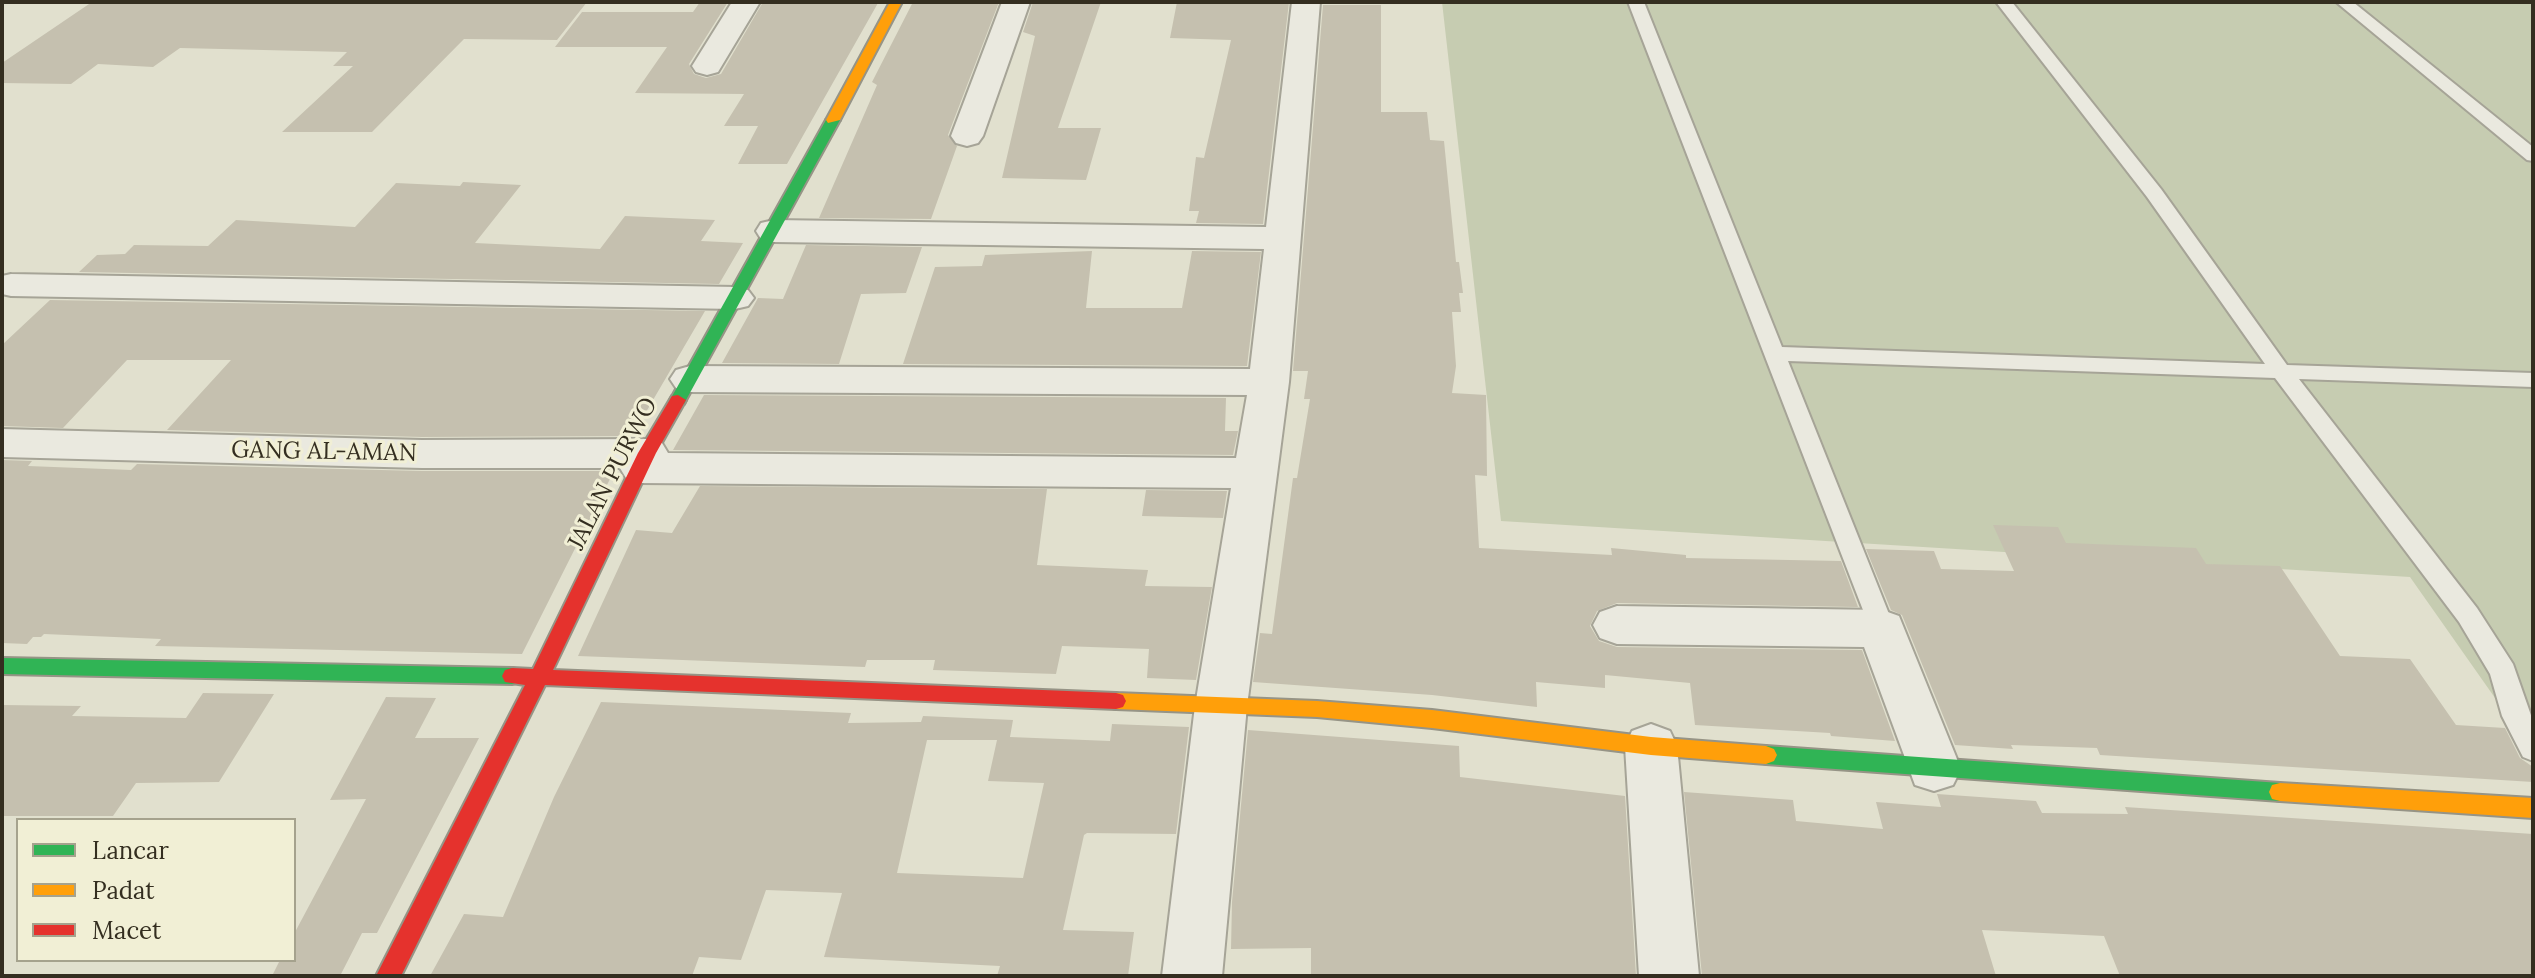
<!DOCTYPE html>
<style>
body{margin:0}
#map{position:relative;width:2535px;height:978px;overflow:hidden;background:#e1e0ce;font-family:Lora,serif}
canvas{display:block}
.frame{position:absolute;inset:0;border:4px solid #342e20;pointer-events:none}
.legend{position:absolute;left:16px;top:818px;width:280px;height:144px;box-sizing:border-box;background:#f1efd5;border:2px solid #a5a28d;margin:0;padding:10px 14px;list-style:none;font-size:24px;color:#342e20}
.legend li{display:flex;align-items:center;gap:16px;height:40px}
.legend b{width:40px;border:2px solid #a5a28d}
</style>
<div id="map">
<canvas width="2535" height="978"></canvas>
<div class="frame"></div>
<ul class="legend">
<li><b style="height:10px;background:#30b455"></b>Lancar</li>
<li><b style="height:10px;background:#ff9f0a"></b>Padat</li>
<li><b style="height:10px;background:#e5322d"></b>Macet</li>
</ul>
</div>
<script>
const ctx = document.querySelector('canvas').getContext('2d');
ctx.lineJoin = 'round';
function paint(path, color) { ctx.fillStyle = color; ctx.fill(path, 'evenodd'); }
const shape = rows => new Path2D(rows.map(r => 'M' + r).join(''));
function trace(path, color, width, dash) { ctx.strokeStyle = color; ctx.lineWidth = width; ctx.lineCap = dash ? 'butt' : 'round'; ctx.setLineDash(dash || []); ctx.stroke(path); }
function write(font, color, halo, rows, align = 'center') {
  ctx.font = font + ' Lora,serif'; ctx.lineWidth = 6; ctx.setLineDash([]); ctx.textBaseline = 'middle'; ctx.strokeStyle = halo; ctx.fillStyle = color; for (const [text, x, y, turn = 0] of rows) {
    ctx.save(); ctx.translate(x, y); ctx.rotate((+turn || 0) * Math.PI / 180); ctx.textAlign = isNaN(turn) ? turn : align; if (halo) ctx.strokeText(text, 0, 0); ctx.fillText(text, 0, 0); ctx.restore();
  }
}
paint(shape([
 [1442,2,2533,2,2533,752,2410,577,1501,521]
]), '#c6ccb1');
paint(shape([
 [92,2,587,2,557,40,464,39,372,132,282,132,353,66,333,66,347,52,180,48,153,67,98,64,71,84,2,83,2,63],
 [700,2,728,2,689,64,694,74,706,78,721,74,763,2,878,3,787,164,738,164,758,126,724,126,744,94,635,93,667,47,555,47,582,12,693,12],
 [913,2,999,2,948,135,957,146,931,219,819,218,877,85,872,82],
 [1033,2,1101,2,1058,128,1101,128,1086,180,1002,178,1035,36,1023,32],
 [1177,2,1289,2,1263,224,1196,223,1199,211,1189,211,1196,157,1204,158,1231,40,1170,38],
 [1323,5,1381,5,1381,112,1427,112,1430,140,1444,141,1456,262,1459,262,1463,293,1459,293,1461,312,1452,312,1456,366,1452,393,1486,395,1487,476,1475,475,1479,548,1612,555,1611,548,1686,555,1686,558,1841,561,1858,607,1617,603,1597,611,1590,626,1599,641,1617,647,1862,650,1895,741,1831,736,1830,733,1695,725,1690,683,1605,675,1605,688,1536,682,1537,707,1432,695,1253,682,1260,633,1272,634,1293,478,1297,478,1310,399,1304,399,1308,371,1293,371],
 [463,182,521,185,475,243,600,249,625,216,715,220,701,241,743,243,719,284,79,272,97,255,125,254,134,245,208,246,236,220,355,227,396,183,460,186],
 [806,245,922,247,906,293,861,294,839,364,722,363,758,298,783,299],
 [1092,251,1086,308,1182,308,1192,251,1261,252,1247,366,903,364,935,267,982,266,985,255],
 [50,300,705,311,632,436,422,437,167,430,231,360,127,360,63,428,2,426,2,345],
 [704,395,1226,398,1225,431,1238,431,1233,455,673,450],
 [2,460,32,461,28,466,131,470,137,464,422,471,614,471,522,654,155,646,161,639,44,634,41,637,33,637,27,644,2,643],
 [700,486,1047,489,1037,565,1148,570,1145,586,1212,587,1196,680,1147,678,1149,649,1062,646,1056,674,933,670,935,660,867,660,865,667,578,656,636,530,672,533],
 [1146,490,1227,491,1223,518,1142,516],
 [1993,525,2058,527,2066,543,2196,548,2206,564,2280,566,2340,656,2410,659,2456,725,2505,728,2520,758,2533,767,2533,782,2100,755,2097,748,2011,745,2013,749,1955,745,1902,615,1891,610,1866,549,1934,551,1941,569,2014,571],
 [203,693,274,694,219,782,136,783,113,816,2,816,2,705,81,706,72,716,186,718],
 [386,697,436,698,415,738,479,738,377,933,362,933,340,976,272,976,280,960,294,960,294,934,366,799,330,800],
 [601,702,851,713,848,723,921,722,923,716,1013,720,1010,737,1110,741,1112,724,1189,727,1176,834,1087,833,1084,835,1063,930,1134,932,1128,976,997,976,1000,966,824,957,842,893,766,890,741,960,699,957,692,976,430,976,464,914,503,917,554,797],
 [927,740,997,740,988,781,1044,783,1023,878,897,873],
 [1248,730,1459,746,1460,777,1625,796,1636,976,1311,976,1311,948,1231,949,1232,902],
 [1684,792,1793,800,1796,821,1883,829,1876,802,1941,807,1937,794,2036,801,2042,813,2128,814,2125,807,2533,834,2533,976,2120,976,2104,936,1982,930,1996,976,1702,976]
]), '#c5c0af');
const lane = shape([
 [1628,2,1644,2,1782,347,2265,364,2147,197,1996,2,2012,2,2161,189,2287,365,2533,373,2533,387,2299,379,2477,608,2513,664,2533,721,2533,761,2523,757,2502,716,2490,674,2459,622,2275,378,1788,361,1895,629,1891,636,1882,639,1873,636,1628,2],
 [2336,2,2353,2,2533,147,2533,161,2527,160,2336,2]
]);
const street = shape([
 [732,2,760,2,718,72,707,75,696,72,692,66,732,2],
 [1002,2,1030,2,983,136,978,143,967,146,956,143,951,136,1002,2],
 [1292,2,1320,2,1289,382,1247,706,1222,976,1162,976,1195,706,1231,488,641,483,626,478,620,468,422,468,2,457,2,429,422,440,647,439,662,443,668,453,1236,458,1247,395,690,392,676,388,670,379,676,370,690,366,1250,369,1264,249,774,242,761,239,756,231,761,223,774,220,1266,227,1292,2],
 [11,274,735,287,748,290,754,298,748,306,735,309,11,296,2,294,2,276,11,274],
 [1617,606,1882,610,1899,616,1961,769,1953,785,1934,791,1915,785,1864,647,1617,644,1600,638,1593,625,1600,612,1617,606],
 [1651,724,1670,731,1677,746,1699,976,1639,976,1625,746,1632,731,1651,724]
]);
const fast = shape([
 [833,116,840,120,686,400,684,404,672,404,670,400,826,120,833,116],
 [2,658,512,668,519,670,522,676,519,682,512,684,2,674,2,658],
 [1766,746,2280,783,2288,785,2291,792,2288,799,2280,801,1766,764,1758,761,1755,755,1758,749,1766,746]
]);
const slow = shape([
 [890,2,902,2,840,120,828,123,826,120,890,2],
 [1116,693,1317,701,1432,710,1651,737,1766,746,1774,749,1777,755,1774,761,1766,764,1651,755,1432,728,1317,717,1116,709,1109,707,1106,701,1109,695,1116,693],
 [2280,783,2533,798,2533,818,2280,801,2272,799,2269,792,2272,785,2280,783]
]);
const jam = shape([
 [678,395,686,400,656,453,553,670,1116,693,1123,695,1126,701,1123,707,1116,709,545,685,401,976,376,976,525,685,505,682,502,676,505,670,512,668,533,669,638,453,672,396,678,395]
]);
trace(lane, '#a6a497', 4);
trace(street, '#a6a497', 4);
trace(fast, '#969486', 4);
trace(slow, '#969486', 4);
trace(jam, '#969486', 4);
paint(lane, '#eae9df');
paint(street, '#eae9df');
paint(fast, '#30b455');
paint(slow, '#ff9f0a');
paint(jam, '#e5322d');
write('24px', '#342e20', '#f1efd5', [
 ["GANG AL-AMAN",324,452,1],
 ["JALAN PURWO",613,474,-63]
]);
</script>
